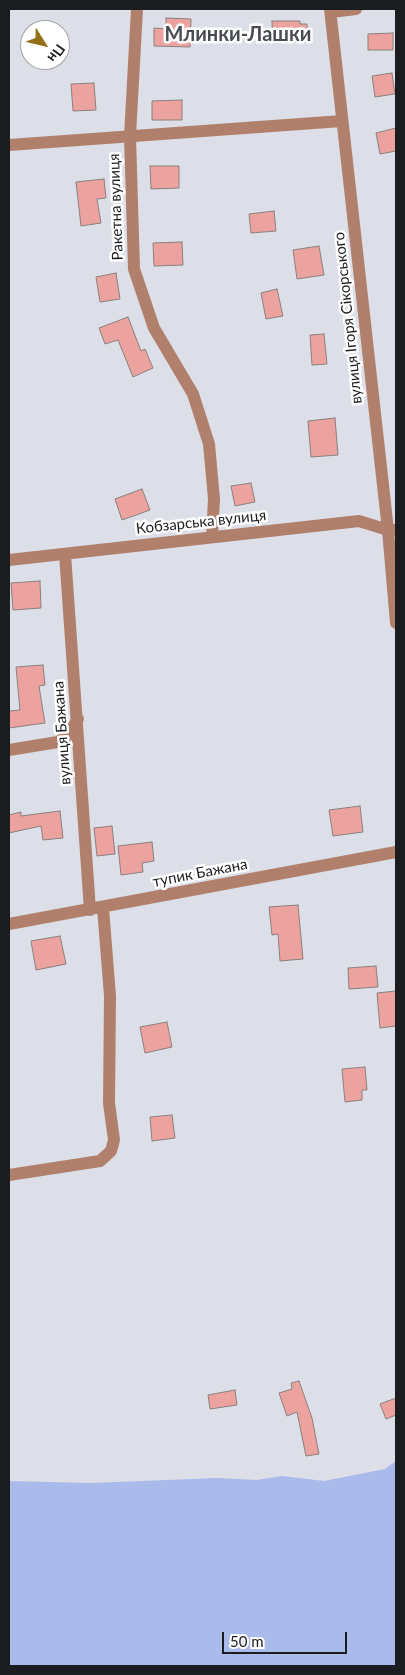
<!DOCTYPE html>
<meta charset="utf-8">
<style>
body{margin:0}
#map{position:relative;width:405px;height:1675px;overflow:hidden;background:#dcdfe7;font-family:Lato,sans-serif}
canvas{display:block}
.frame{position:absolute;inset:0;border:10px solid #1b1c1f;pointer-events:none}
.north{position:absolute;left:20px;top:20px;width:50px;height:50px;box-sizing:border-box;background:#fff;border:1px solid #a4a4a5;border-radius:50%;rotate:126deg;font-size:14px;font-weight:700;line-height:20px;text-align:center;color:#1b1c1f}
.north::after{content:'';display:block;margin:auto;width:18px;height:22px;background:#927017;clip-path:polygon(50% 0,100% 100%,50% 72%,0 100%)}
.scale{position:absolute;left:222px;top:1632px;width:125px;height:22px;box-sizing:border-box;border:2px solid #1b1c1f;border-top:0;padding-left:6px;font-size:15px;line-height:18px;white-space:nowrap;color:#1b1c1f;-webkit-text-stroke:4px #fff;paint-order:stroke}
</style>
<div id="map">
<canvas width="405" height="1675"></canvas>
<div class="frame"></div>
<div class="north">Пн</div>
<div class="scale">50 m</div>
</div>
<script>
const ctx = document.querySelector('canvas').getContext('2d');
ctx.lineJoin = 'round';
function paint(path, color) { ctx.fillStyle = color; ctx.fill(path, 'evenodd'); }
const shape = rows => new Path2D(rows.map(r => 'M' + r).join(''));
function trace(path, color, width, dash) { ctx.strokeStyle = color; ctx.lineWidth = width; ctx.lineCap = dash ? 'butt' : 'round'; ctx.setLineDash(dash || []); ctx.stroke(path); }
function write(font, color, halo, rows, align = 'center') {
  ctx.font = font + ' Lato,sans-serif'; ctx.lineWidth = 5; ctx.setLineDash([]); ctx.textBaseline = 'middle'; ctx.strokeStyle = halo; ctx.fillStyle = color; for (const [text, x, y, turn = 0] of rows) {
    ctx.save(); ctx.translate(x, y); ctx.rotate((+turn || 0) * Math.PI / 180); ctx.textAlign = isNaN(turn) ? turn : align; if (halo) ctx.strokeText(text, 0, 0); ctx.fillText(text, 0, 0); ctx.restore();
  }
}
paint(shape([
 [396,1461,396,1666,9,1666,9,1481,91,1483,217,1478,257,1480,282,1476,324,1481,385,1469]
]), '#aabbeb');
const building = shape([
 [166,18,191,19,190,47,154,46,154,28,166,29,166,18],
 [272,21,300,21,300,24,307,24,308,42,273,43,272,21],
 [393,33,393,50,368,50,368,34,393,33],
 [392,73,395,94,375,97,372,76,392,73],
 [94,83,96,110,73,111,71,84,94,83],
 [182,100,182,120,152,120,152,101,182,100],
 [396,128,396,151,380,154,376,133,396,128],
 [150,166,179,166,179,188,151,189,150,166],
 [104,179,106,198,97,199,101,223,81,226,76,182,104,179],
 [274,211,276,231,251,233,249,214,274,211],
 [182,242,183,265,154,266,153,243,182,242],
 [319,246,324,275,297,279,293,250,319,246],
 [116,273,120,299,100,302,96,277,116,273],
 [277,289,283,316,266,319,261,293,277,289],
 [128,317,141,351,145,349,153,368,133,377,118,340,105,344,99,328,128,317],
 [324,334,327,364,312,365,310,335,324,334],
 [335,418,338,455,311,457,308,421,335,418],
 [251,483,255,502,235,506,231,486,251,483],
 [142,489,150,510,122,520,115,499,142,489],
 [40,581,41,608,13,610,11,583,40,581],
 [43,665,45,685,39,686,45,723,9,728,9,711,20,710,16,667,43,665],
 [360,806,363,832,333,836,329,810,360,806],
 [60,811,63,838,43,840,41,826,9,833,9,815,21,812,21,816,60,811],
 [112,826,115,854,97,856,94,828,112,826],
 [152,842,154,861,142,863,143,872,121,875,118,846,152,842],
 [298,905,303,959,280,961,278,934,272,935,269,907,298,905],
 [60,936,66,964,36,970,31,941,60,936],
 [376,966,378,987,349,989,348,968,376,966],
 [396,991,396,1026,380,1028,377,993,396,991],
 [167,1022,172,1047,145,1053,140,1027,167,1022],
 [365,1067,367,1090,362,1090,362,1100,345,1102,342,1069,365,1067],
 [172,1115,175,1138,152,1141,150,1117,172,1115],
 [299,1381,312,1418,319,1454,306,1456,297,1412,287,1416,279,1393,292,1389,291,1383,299,1381],
 [235,1390,237,1405,210,1409,208,1395,235,1390],
 [396,1398,396,1415,386,1419,380,1404,396,1398]
]);
paint(building, '#eca39f');
trace(building, '#89807f', 1);
trace(shape([
 [137,9,130,136,134,269,154,328,193,394,209,444,214,499,212,537],
 [330,9,388,530,396,623],
 [331,12,356,9],
 [9,145,342,121],
 [65,554,90,910],
 [9,560,359,521,388,530,395,530],
 [9,750,58,742,67,736,78,719],
 [9,924,396,852],
 [9,1175,100,1161,111,1151,114,1140,109,1103,110,996,103,908]
]), '#b0806d', 12);
write('15px', '#1b1c1f', '#fff', [
 ["Ракетна вулиця",116,207,-92],
 ["вулиця Ігоря Сікорського",348,318,-96],
 ["Кобзарська вулиця",201,522,-6],
 ["вулиця Бажана",62,733,-94],
 ["тупик Бажана",200,873,-11]
]);
write('bold 20px', '#484b51', '#fff', [
 ["Млинки-Лашки",238,35]
]);
</script>
